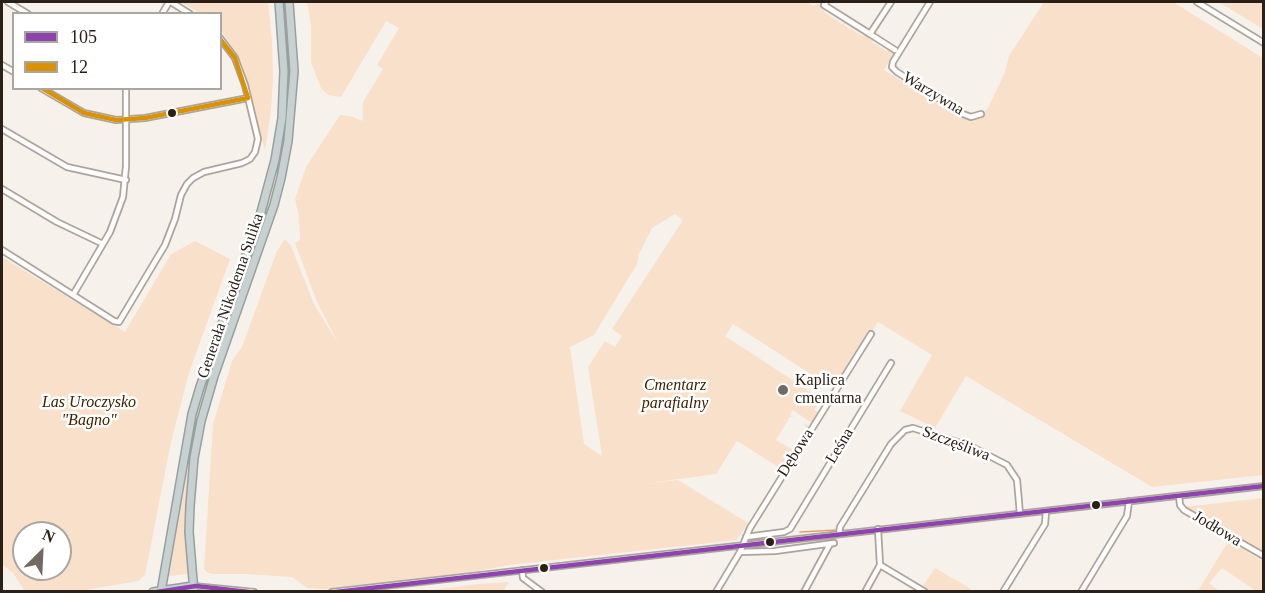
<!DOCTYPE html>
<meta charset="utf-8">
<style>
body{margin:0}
#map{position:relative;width:1265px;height:593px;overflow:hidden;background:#f7f1ec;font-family:Georgia,serif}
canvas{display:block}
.frame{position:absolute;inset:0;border:3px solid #2a2017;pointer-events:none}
.legend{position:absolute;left:12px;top:12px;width:210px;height:78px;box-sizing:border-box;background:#fff;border:2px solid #aaa6a2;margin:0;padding:8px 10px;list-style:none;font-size:18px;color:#2a2017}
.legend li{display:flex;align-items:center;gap:12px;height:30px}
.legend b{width:30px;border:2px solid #aaa6a2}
.north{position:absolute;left:12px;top:521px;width:60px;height:60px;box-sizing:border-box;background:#fff;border:2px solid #aaa6a2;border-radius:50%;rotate:24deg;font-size:16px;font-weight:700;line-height:24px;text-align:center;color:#2a2017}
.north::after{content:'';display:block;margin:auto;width:21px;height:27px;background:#726962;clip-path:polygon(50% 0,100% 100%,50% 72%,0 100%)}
</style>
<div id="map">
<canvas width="1265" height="593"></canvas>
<div class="frame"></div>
<ul class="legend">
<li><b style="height:8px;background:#8e44ad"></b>105</li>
<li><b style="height:8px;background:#d89203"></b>12</li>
</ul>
<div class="north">N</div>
</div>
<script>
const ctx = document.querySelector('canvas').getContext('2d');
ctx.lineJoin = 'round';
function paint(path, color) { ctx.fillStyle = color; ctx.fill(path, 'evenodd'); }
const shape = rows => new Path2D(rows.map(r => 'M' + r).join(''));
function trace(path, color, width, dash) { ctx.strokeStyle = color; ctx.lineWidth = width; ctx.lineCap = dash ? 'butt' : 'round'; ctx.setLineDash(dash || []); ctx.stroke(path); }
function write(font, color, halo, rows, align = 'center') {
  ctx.font = font + ' Georgia,serif'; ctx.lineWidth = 5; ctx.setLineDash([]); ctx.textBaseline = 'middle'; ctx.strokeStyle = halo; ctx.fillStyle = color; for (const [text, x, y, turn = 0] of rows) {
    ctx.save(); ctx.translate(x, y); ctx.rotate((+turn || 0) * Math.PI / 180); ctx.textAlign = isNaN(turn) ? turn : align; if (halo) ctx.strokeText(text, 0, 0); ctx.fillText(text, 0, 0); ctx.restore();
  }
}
paint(shape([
 [180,2,268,2,272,40,273,78,271,110,265,150,242,63,221,30,220,14,200,13],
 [307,2,807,2,814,6,817,3,825,8,824,12,842,24,845,21,844,25,863,36,866,34,873,39,872,42,886,51,889,48,895,52,884,70,963,119,978,117,988,108,1005,72,1009,56,1044,2,1173,2,1263,58,1263,475,1152,487,966,376,935,428,900,411,932,355,878,322,834,389,733,324,725,336,826,402,824,405,819,402,814,410,818,412,813,421,810,422,793,410,790,415,794,417,790,417,776,440,793,450,806,427,804,423,808,425,808,428,783,470,737,441,716,474,642,484,678,480,748,523,737,540,509,565,467,573,325,589,307,588,292,577,245,574,212,574,207,572,204,569,213,424,232,361,242,347,277,251,285,239,291,246,314,304,339,345,317,302,295,243,300,240,299,217,295,199,306,167,340,115,350,116,363,121,363,102,383,69,377,65,399,28,386,21,341,97,328,95,321,88,311,62,311,25],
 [675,214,683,220,612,329,622,336,615,347,605,341,588,367,602,456,584,444,570,347,594,335,637,264,639,254,652,228],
 [1219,2,1263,2,1263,29],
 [273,183,276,184,267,214,211,374,194,435,186,506,189,574,168,576,184,488,186,466,199,403,264,213],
 [195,241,230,259,189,373,171,442,145,575,138,581,79,591,25,591,13,573,2,564,2,257,125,332,171,254],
 [24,533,60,533,60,569,24,569],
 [1263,498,1263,553,1184,507],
 [1229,540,1263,561,1263,588,1261,591,1256,591,1222,568,1209,583,1219,591,1198,591],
 [935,568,971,589,969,591,932,591,923,586],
 [509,582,503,591,424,591,478,584]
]), '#f8e0ca');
trace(shape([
 [800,532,837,530],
 [821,539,821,542]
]), '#d8a66d', 1.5);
const minor = shape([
 [8,2,28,14],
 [171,2,190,14],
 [826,2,824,5,870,34,891,2],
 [930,2,893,62,892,67,897,72,963,114,971,117,981,114],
 [1197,2,1264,43],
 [162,14,169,2],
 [870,34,895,50],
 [2,65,14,72],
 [41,88,84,113,116,120,145,118,248,98],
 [2,129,67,167,126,180],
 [2,189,57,222,103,244],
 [2,250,114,321,119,322,165,245,175,219,181,195,187,184,193,178,204,172,242,163,250,159,255,152,258,139,245,85,235,58,220,38],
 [73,295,110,232,123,197,126,166,126,88],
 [1179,496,1180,505,1184,510,1264,556],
 [839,534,840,527,891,444,905,430,913,428,970,446,1007,465,1017,480,1020,514],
 [746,537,784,532,790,529,891,363],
 [740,552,775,551,834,543],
 [880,565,925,592],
 [522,570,523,578,542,592],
 [193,586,254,592],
 [332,592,1264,486],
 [716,592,740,552,750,528,871,334],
 [804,592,830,544],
 [865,592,880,565,878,529],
 [1003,592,1045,524,1046,511],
 [1081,592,1127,516,1129,501]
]);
const highway = shape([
 [153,592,193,586],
 [161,592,192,414,200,387,261,212,275,160,282,118,284,71,279,2],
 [194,592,189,532,190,506,194,458,201,421,214,376,274,205,281,178,288,141,294,71,289,2]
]);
trace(minor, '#aca59e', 8);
trace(highway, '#97a09e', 10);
trace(minor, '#fefdfc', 4.5);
trace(highway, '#c7d1d2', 7);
trace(shape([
 [157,592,196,586,249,592],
 [336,592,1264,486]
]), '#8e44ad', 4.5);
trace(shape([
 [42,88,84,113,116,120,145,118,248,98,235,58,220,39]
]), '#d89203', 4.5);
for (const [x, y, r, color] of [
 [172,113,5,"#2a2017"],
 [783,390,6,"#726962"],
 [1096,505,5,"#2a2017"],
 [770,542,5,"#2a2017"],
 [544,568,5,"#2a2017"]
]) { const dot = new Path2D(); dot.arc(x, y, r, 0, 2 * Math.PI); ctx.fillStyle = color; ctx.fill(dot); trace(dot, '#fff', 2); }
write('16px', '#2a2017', '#fff', [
 ["Warzywna",933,94,31],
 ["Generała Nikodema Sulika",231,296,-71],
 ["Szczęśliwa",956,444,21],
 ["Leśna",840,446,-59],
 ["Dębowa",796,453,-58],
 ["Jodłowa",1217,529,31]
]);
write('16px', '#2a2017', '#fff', [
 ["Kaplica",795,381],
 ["cmentarna",795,399]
], 'left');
write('italic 16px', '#3f2301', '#fff', [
 ["Cmentarz",675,386],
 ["parafialny",675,404],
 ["Las Uroczysko",89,403],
 ["\"Bagno\"",89,421]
]);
</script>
